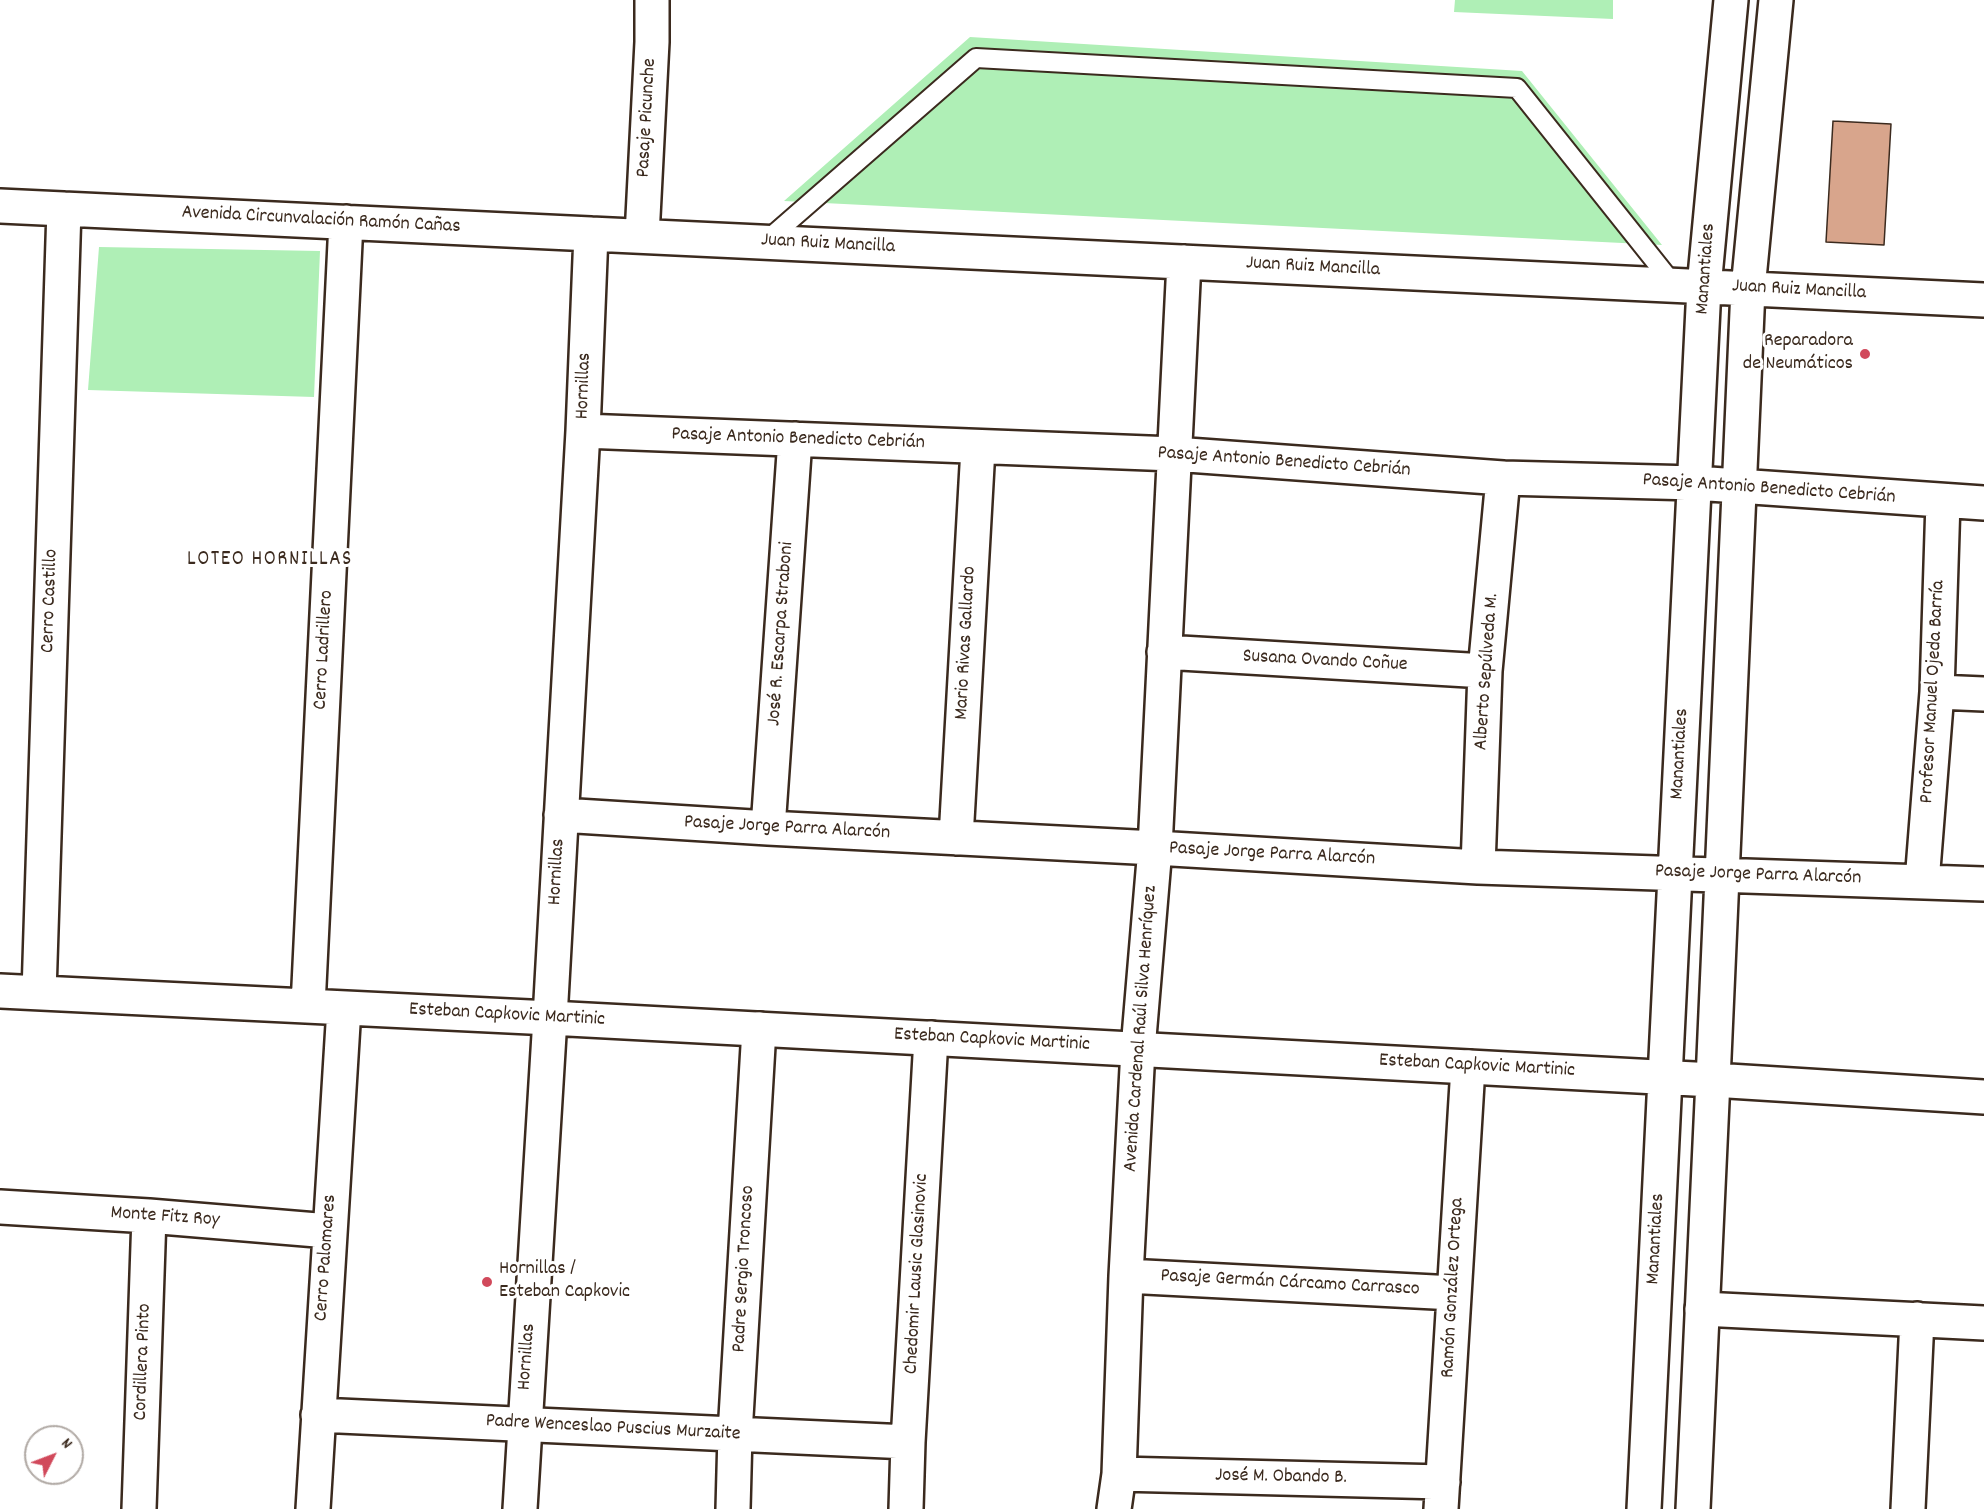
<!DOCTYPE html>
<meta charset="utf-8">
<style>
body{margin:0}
#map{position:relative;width:1984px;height:1509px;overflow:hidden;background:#fff;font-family:Dekko,sans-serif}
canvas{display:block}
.north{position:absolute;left:24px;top:1425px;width:60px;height:60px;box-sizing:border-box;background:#fff;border:2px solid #b1aaa5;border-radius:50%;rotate:48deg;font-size:16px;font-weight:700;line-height:24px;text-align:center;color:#3b2a1e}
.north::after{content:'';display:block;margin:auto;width:21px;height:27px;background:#d1495b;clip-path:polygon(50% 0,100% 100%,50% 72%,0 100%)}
</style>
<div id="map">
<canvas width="1984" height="1509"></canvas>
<div class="north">N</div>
</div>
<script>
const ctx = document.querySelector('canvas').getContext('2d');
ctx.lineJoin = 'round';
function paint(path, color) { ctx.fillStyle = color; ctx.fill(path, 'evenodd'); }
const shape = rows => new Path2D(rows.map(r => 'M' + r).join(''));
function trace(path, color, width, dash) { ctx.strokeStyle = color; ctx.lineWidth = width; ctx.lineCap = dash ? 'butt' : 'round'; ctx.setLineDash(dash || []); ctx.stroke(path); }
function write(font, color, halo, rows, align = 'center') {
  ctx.font = font + ' Dekko,sans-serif'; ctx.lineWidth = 6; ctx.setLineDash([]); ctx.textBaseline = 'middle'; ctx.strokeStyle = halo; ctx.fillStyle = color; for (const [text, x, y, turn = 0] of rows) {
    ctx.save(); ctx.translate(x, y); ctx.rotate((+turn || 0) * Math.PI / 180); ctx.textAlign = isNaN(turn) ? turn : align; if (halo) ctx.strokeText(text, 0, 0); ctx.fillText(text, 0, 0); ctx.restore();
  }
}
paint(shape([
 [1455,0,1613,0,1613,19,1454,12],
 [970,37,1522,71,1662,245,784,201],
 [99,247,320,251,314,397,88,390]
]), '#afefb6');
const building = shape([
 [1833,121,1891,124,1884,245,1826,242,1833,121]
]);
paint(building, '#d8a58c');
trace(building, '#3b2a1e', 1.5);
const service = shape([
 [765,242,976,58,1517,88,1674,285]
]);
const minor = shape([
 [1776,0,1748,289,1713,1080,1984,1097],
 [0,206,1984,300],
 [642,236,652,42,652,0],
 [583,431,1174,454,1503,478,1695,483,1984,503],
 [1164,652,1485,671],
 [1937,692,1984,694],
 [561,815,768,828,1155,848,1478,867,1984,884],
 [768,828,795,439],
 [956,838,978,448],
 [1478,867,1485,671,1503,478],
 [1922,882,1937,692,1943,501],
 [0,991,550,1018,583,431,591,234],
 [39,993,64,209],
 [308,1006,346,222],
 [1665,1078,1704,287,1731,0],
 [0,1207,149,1216,329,1231],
 [1126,1276,1454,1293],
 [1702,1309,1984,1323],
 [318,1415,908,1442],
 [1119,1474,1443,1482],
 [139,1509,149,1216],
 [313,1509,344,1008],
 [733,1509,735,1434,759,1029],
 [906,1509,908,1442,931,1038],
 [1114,1509,1119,1474,1126,1276,1138,1049,1155,848,1184,262],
 [1441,1509,1468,1067],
 [1908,1509,1917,1319]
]);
const tertiary = shape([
 [520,1509,550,1018,1713,1080,1693,1509],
 [1644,1509,1665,1078]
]);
trace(service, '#3b2a1e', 22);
trace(minor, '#3b2a1e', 38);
trace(tertiary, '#3b2a1e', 38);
trace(service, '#fff', 18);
trace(minor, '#fff', 33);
trace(tertiary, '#fff', 33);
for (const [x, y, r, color] of [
 [1865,354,6,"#d1495b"],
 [487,1282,6,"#d1495b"]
]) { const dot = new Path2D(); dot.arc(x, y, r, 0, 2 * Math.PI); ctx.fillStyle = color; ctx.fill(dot); trace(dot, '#fff', 2); }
write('20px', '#3b2a1e', '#fff', [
 ["Pasaje Picunche",648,118,-87],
 ["Avenida Circunvalación Ramón Cañas",321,221,3],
 ["Juan Ruiz Mancilla",828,245,3],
 ["Juan Ruiz Mancilla",1313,268,3],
 ["Manantiales",1707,269,-86],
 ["Juan Ruiz Mancilla",1799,291,3],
 ["Hornillas",585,386,-88],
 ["Pasaje Antonio Benedicto Cebrián",798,440,2],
 ["Pasaje Antonio Benedicto Cebrián",1284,463,4],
 ["Pasaje Antonio Benedicto Cebrián",1769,490,4],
 ["Cerro Castillo",51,601,-88],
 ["José R. Escarpa Straboni",782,634,-86],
 ["Mario Rivas Gallardo",967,643,-87],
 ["Cerro Ladrillero",325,650,-87],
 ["Susana Ovando Coñue",1325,662,3],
 ["Alberto Sepúlveda M.",1488,672,-86],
 ["Profesor Manuel Ojeda Barría",1934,692,-87],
 ["Manantiales",1681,754,-87],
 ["Pasaje Jorge Parra Alarcón",787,829,3],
 ["Pasaje Jorge Parra Alarcón",1272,855,3],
 ["Hornillas",558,872,-87],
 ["Pasaje Jorge Parra Alarcón",1758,876,2],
 ["Esteban Capkovic Martinic",507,1016,3],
 ["Avenida Cardenal Raúl Silva Henríquez",1142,1029,-86],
 ["Esteban Capkovic Martinic",992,1041,3],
 ["Esteban Capkovic Martinic",1477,1067,3],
 ["Monte Fitz Roy",165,1218,4],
 ["Manantiales",1657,1239,-87],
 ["Cerro Palomares",327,1258,-86],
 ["Padre Sergio Troncoso",745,1269,-87],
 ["Chedomir Lausic Glasinovic",918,1274,-87],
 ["Pasaje Germán Cárcamo Carrasco",1290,1284,3],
 ["Ramón González Ortega",1454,1288,-87],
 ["Hornillas",528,1357,-86],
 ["Cordillera Pinto",144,1362,-88],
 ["Padre Wenceslao Puscius Murzaite",613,1429,3],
 ["José M. Obando B.",1281,1478,1]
]);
write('20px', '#3b2a1e', '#fff', [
 ["Reparadora",1853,342],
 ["de Neumáticos",1853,365],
 ["Hornillas /",499,1270,"left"],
 ["Esteban Capkovic",499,1293,"left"]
], 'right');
ctx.letterSpacing = '1.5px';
write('21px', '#3b2a1e', '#fff', [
 ["LOTEO HORNILLAS",270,561]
]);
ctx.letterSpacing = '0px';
</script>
